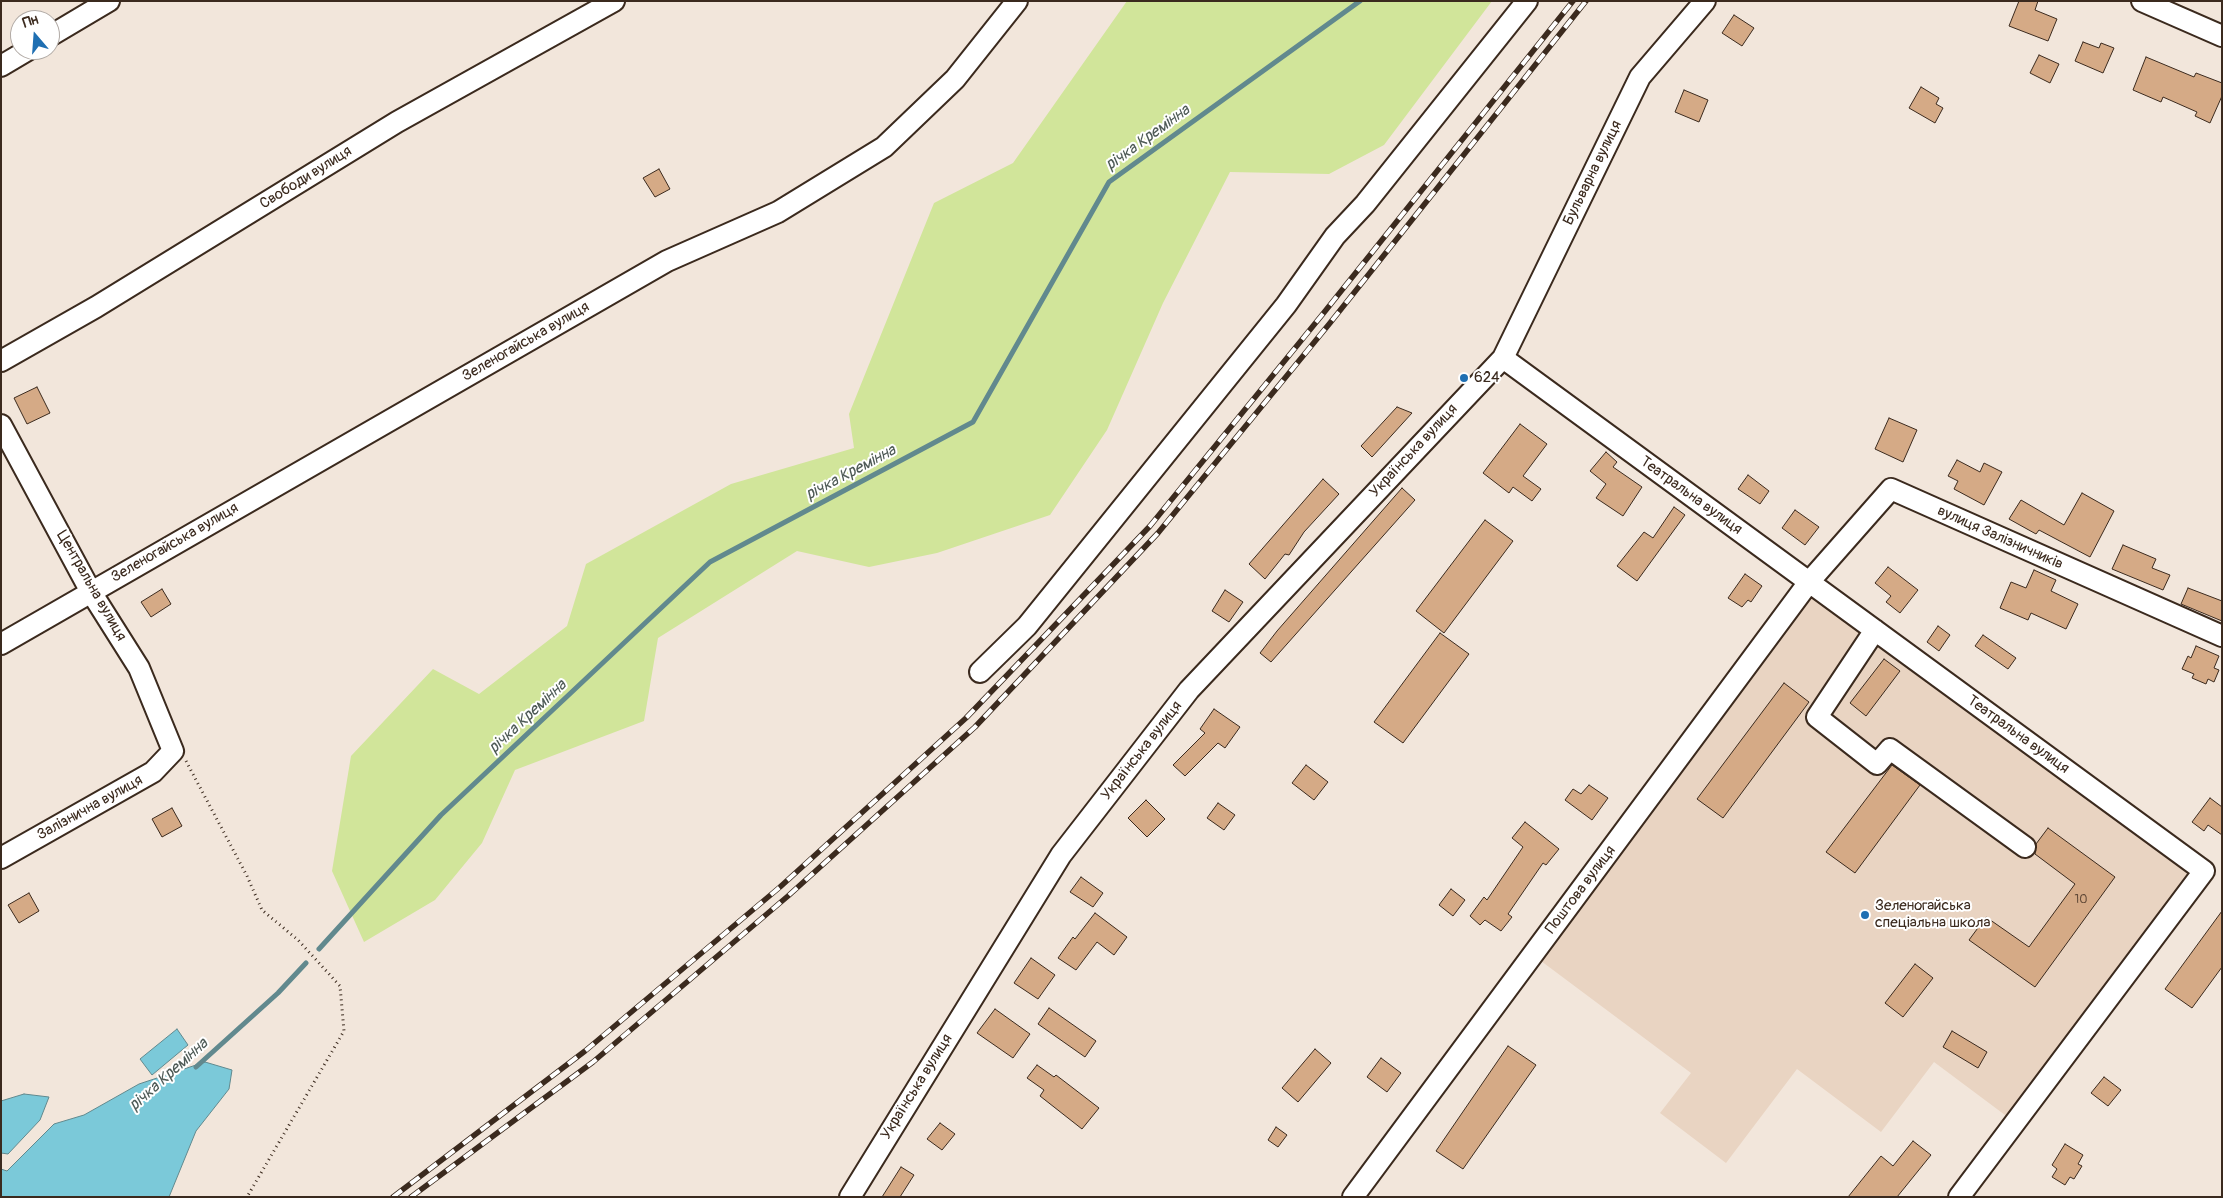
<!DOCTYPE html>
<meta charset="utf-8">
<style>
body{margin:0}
#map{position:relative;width:2223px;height:1198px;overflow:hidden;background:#f2e6db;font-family:Pangolin,sans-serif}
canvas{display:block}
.frame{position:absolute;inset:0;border:2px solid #3b2a1e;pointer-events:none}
.north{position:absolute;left:10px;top:10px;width:50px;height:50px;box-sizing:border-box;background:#fff;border:1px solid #b1aaa5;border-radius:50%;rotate:342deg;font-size:14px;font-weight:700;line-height:20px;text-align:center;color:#3b2a1e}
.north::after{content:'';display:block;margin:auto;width:18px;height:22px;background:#1f6fb2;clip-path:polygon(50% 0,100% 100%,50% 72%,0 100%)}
</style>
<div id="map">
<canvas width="2223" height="1198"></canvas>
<div class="frame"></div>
<div class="north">Пн</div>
</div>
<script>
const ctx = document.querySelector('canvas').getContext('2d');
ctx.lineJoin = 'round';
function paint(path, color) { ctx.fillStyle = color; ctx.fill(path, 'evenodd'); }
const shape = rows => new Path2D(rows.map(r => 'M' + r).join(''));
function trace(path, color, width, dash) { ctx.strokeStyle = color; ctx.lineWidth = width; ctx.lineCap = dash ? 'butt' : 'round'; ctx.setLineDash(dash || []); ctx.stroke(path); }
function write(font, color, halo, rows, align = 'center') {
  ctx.font = font + ' Pangolin,sans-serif'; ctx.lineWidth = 4; ctx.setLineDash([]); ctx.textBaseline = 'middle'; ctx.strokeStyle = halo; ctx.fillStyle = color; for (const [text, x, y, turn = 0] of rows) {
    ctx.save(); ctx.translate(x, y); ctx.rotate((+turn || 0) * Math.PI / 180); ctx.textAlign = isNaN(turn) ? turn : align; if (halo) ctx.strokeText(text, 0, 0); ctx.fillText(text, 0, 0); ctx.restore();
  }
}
paint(shape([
 [1811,589,2194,873,2009,1118,1934,1062,1881,1132,1797,1069,1726,1163,1660,1113,1691,1073,1537,958]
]), '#e9d4c2');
paint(shape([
 [1127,1,1492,1,1384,145,1329,174,1230,172,1163,303,1107,430,1050,515,937,553,869,567,797,551,658,638,644,721,515,770,482,843,435,900,364,942,332,871,351,756,433,669,479,694,567,626,586,564,731,484,854,448,849,414,934,203,1013,163]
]), '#d1e59a');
const water = shape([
 [177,1029,188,1045,152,1075,140,1059,177,1029],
 [205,1062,232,1070,229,1089,196,1131,169,1197,1,1197,1,1169,7,1171,54,1124,84,1115,139,1084,205,1062],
 [24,1094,49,1097,40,1120,8,1154,1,1153,1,1101,24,1094]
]);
paint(water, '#7bc9d9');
trace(water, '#61898e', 1);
trace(shape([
 [319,949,441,815,710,562,973,422,1109,182,1360,1],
 [196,1067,278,993,306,963]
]), '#61898e', 5);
const building = shape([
 [2019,1,2038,1,2035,10,2057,19,2048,41,2009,26,2019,1],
 [1734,15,1754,28,1742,46,1722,33,1734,15],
 [2083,42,2099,48,2101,43,2114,48,2103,73,2075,61,2083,42],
 [2039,55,2059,64,2050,83,2030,73,2039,55],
 [2146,57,2194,77,2196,73,2222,83,2222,96,2210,123,2195,116,2197,112,2163,97,2161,102,2133,90,2146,57],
 [1921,87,1939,98,1936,104,1943,108,1935,123,1909,108,1921,87],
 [1684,90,1708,100,1699,122,1675,112,1684,90],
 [659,169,670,189,655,197,643,178,659,169],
 [37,387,50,413,27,424,14,398,37,387],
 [1397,407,1412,413,1372,457,1361,446,1397,407],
 [1889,418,1917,430,1903,462,1875,449,1889,418],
 [1520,424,1547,444,1523,476,1541,489,1532,501,1513,487,1509,493,1483,473,1520,424],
 [1606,452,1617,462,1613,467,1642,487,1623,516,1596,498,1606,484,1590,471,1606,452],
 [1957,460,1980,472,1984,463,2002,472,1984,505,1954,489,1958,481,1948,476,1957,460],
 [1748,475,1769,491,1760,504,1738,489,1748,475],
 [1323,479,1339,494,1304,532,1289,555,1285,554,1265,579,1249,564,1323,479],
 [1402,488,1415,500,1271,662,1260,653,1277,631,1402,488],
 [2082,493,2114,511,2090,557,2039,530,2036,534,2009,519,2021,500,2064,525,2082,493],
 [1674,507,1685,515,1637,581,1617,566,1644,532,1653,538,1674,507],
 [1795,510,1819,527,1805,545,1782,528,1795,510],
 [1485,520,1513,541,1444,633,1416,611,1485,520],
 [2123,545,2156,559,2152,568,2170,575,2163,590,2112,569,2123,545],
 [1888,567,1918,590,1900,613,1886,602,1891,596,1875,583,1888,567],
 [2034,570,2056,580,2051,591,2078,604,2066,629,2031,613,2028,620,2000,608,2011,582,2026,588,2034,570],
 [1745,574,1762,586,1751,602,1748,600,1742,607,1728,598,1745,574],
 [2188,588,2222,601,2222,621,2181,604,2188,588],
 [162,589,171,604,151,617,141,602,162,589],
 [1225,590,1243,602,1229,622,1212,611,1225,590],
 [1938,626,1950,635,1939,651,1927,642,1938,626],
 [1440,633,1469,654,1403,743,1374,722,1440,633],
 [1983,635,2016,658,2008,669,1975,646,1983,635],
 [2196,646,2219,656,2214,668,2219,670,2214,682,2208,679,2206,684,2192,678,2194,674,2182,669,2188,656,2191,658,2196,646],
 [1884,659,1900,671,1866,716,1850,703,1884,659],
 [1784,683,1809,702,1723,818,1697,799,1784,683],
 [1214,709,1240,727,1225,748,1218,743,1185,776,1173,765,1205,733,1200,729,1214,709],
 [1306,765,1328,782,1314,800,1292,783,1306,765],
 [1892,765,1920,785,1855,873,1826,852,1892,765],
 [1589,785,1608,798,1592,820,1565,800,1573,789,1581,794,1589,785],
 [2210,798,2222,807,2222,835,2208,825,2204,831,2192,822,2210,798],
 [1146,800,1165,819,1147,837,1128,818,1146,800],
 [1218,803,1235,815,1224,830,1207,818,1218,803],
 [172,808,182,826,162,837,152,819,172,808],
 [1525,822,1559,849,1546,865,1543,863,1508,914,1512,917,1501,931,1485,920,1480,925,1470,916,1484,897,1487,900,1523,847,1512,838,1525,822],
 [2048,828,2115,877,2035,987,1969,940,1986,917,2029,947,2075,884,2035,854,2036,844,2048,828],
 [1081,877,1103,893,1093,907,1070,892,1081,877],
 [1451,889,1465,900,1453,916,1439,905,1451,889],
 [29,893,39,911,19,923,8,905,29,893],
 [2222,911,2222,967,2192,1008,2165,989,2222,911],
 [1095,913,1127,937,1114,955,1097,942,1076,970,1058,958,1073,937,1075,939,1095,913],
 [1031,958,1055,975,1038,999,1014,983,1031,958],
 [1915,964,1933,978,1903,1017,1885,1003,1915,964],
 [1049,1008,1096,1041,1085,1057,1038,1024,1049,1008],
 [995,1009,1030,1034,1013,1058,977,1033,995,1009],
 [1952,1031,1987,1052,1978,1068,1943,1047,1952,1031],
 [1508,1046,1536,1065,1463,1169,1436,1151,1508,1046],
 [1315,1049,1331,1063,1298,1102,1282,1088,1315,1049],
 [1381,1058,1401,1073,1387,1092,1367,1077,1381,1058],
 [1037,1065,1054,1077,1056,1075,1099,1108,1082,1129,1040,1096,1044,1090,1027,1078,1037,1065],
 [2104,1077,2121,1090,2108,1106,2091,1093,2104,1077],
 [940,1123,955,1134,942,1150,927,1139,940,1123],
 [1276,1127,1287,1135,1278,1147,1268,1140,1276,1127],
 [1913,1141,1931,1155,1897,1197,1848,1197,1881,1156,1893,1166,1913,1141],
 [2065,1144,2083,1155,2078,1164,2082,1166,2074,1179,2070,1177,2065,1185,2052,1177,2057,1169,2052,1165,2065,1144],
 [901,1167,914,1175,900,1197,882,1197,901,1167]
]);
paint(building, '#d5aa86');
trace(building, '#3b2a1e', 1);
const minor = shape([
 [2142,1,2222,36],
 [50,36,109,1],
 [1,66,28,50],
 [1503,358,2204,871,1959,1197],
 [1,361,96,307,397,122,614,1],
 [1,425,91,592,139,668,173,751,153,772,1,858],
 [1875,630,1817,717,1877,764,1890,749,2025,847],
 [1,644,667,261,778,212,884,147,955,79,1017,1],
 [980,672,1027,626,1286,305,1335,236,1365,204,1527,1],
 [850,1197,1061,855,1189,690,1503,358,1640,77,1705,1],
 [1353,1197,1809,582,1891,489,2222,636]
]);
trace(minor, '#3b2a1e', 24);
trace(shape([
 [186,761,247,876,262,910,298,940,340,986,344,1031,247,1197]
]), '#3b2a1e', 3, [1, 4]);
trace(minor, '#fff', 20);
const rail = shape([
 [393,1197,585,1051,780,887,966,718,1150,526,1322,315,1573,1],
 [411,1197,593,1062,788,896,975,727,1158,533,1330,323,1586,1]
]);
trace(rail, '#3b2a1e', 5.5);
trace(rail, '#fff', 4, [11]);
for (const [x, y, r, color] of [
 [1464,378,5,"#1f6fb2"],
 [1865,915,5,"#1f6fb2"]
]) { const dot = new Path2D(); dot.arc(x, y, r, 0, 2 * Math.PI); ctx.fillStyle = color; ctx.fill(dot); trace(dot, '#fff', 2); }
write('12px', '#624a38', null, [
 ["10",2081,900]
]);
write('15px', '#3b2a1e', '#fff', [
 ["Бульварна вулиця",1593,173,-64],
 ["Свободи вулиця",306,178,-32],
 ["Зеленогайська вулиця",526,342,-30],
 ["Українська вулиця",1414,451,-47],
 ["Театральна вулиця",1691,496,36],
 ["вулиця Залізничників",2000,538,24],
 ["Зеленогайська вулиця",175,543,-30],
 ["Центральна вулиця",91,586,60],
 ["Театральна вулиця",2018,735,36],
 ["Українська вулиця",1142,751,-52],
 ["Залізнична вулиця",90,808,-29],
 ["Поштова вулиця",1581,890,-53],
 ["Українська вулиця",917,1087,-58]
]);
write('15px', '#3b2a1e', '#fff', [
 ["624",1474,378],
 ["Зеленогайська",1875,906],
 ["спеціальна школа",1875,923]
], 'left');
write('italic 16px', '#4e5a56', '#fff', [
 ["річка Кремінна",1148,138,-36],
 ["річка Кремінна",851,473,-28],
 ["річка Кремінна",528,717,-43],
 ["річка Кремінна",169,1075,-42]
]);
</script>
